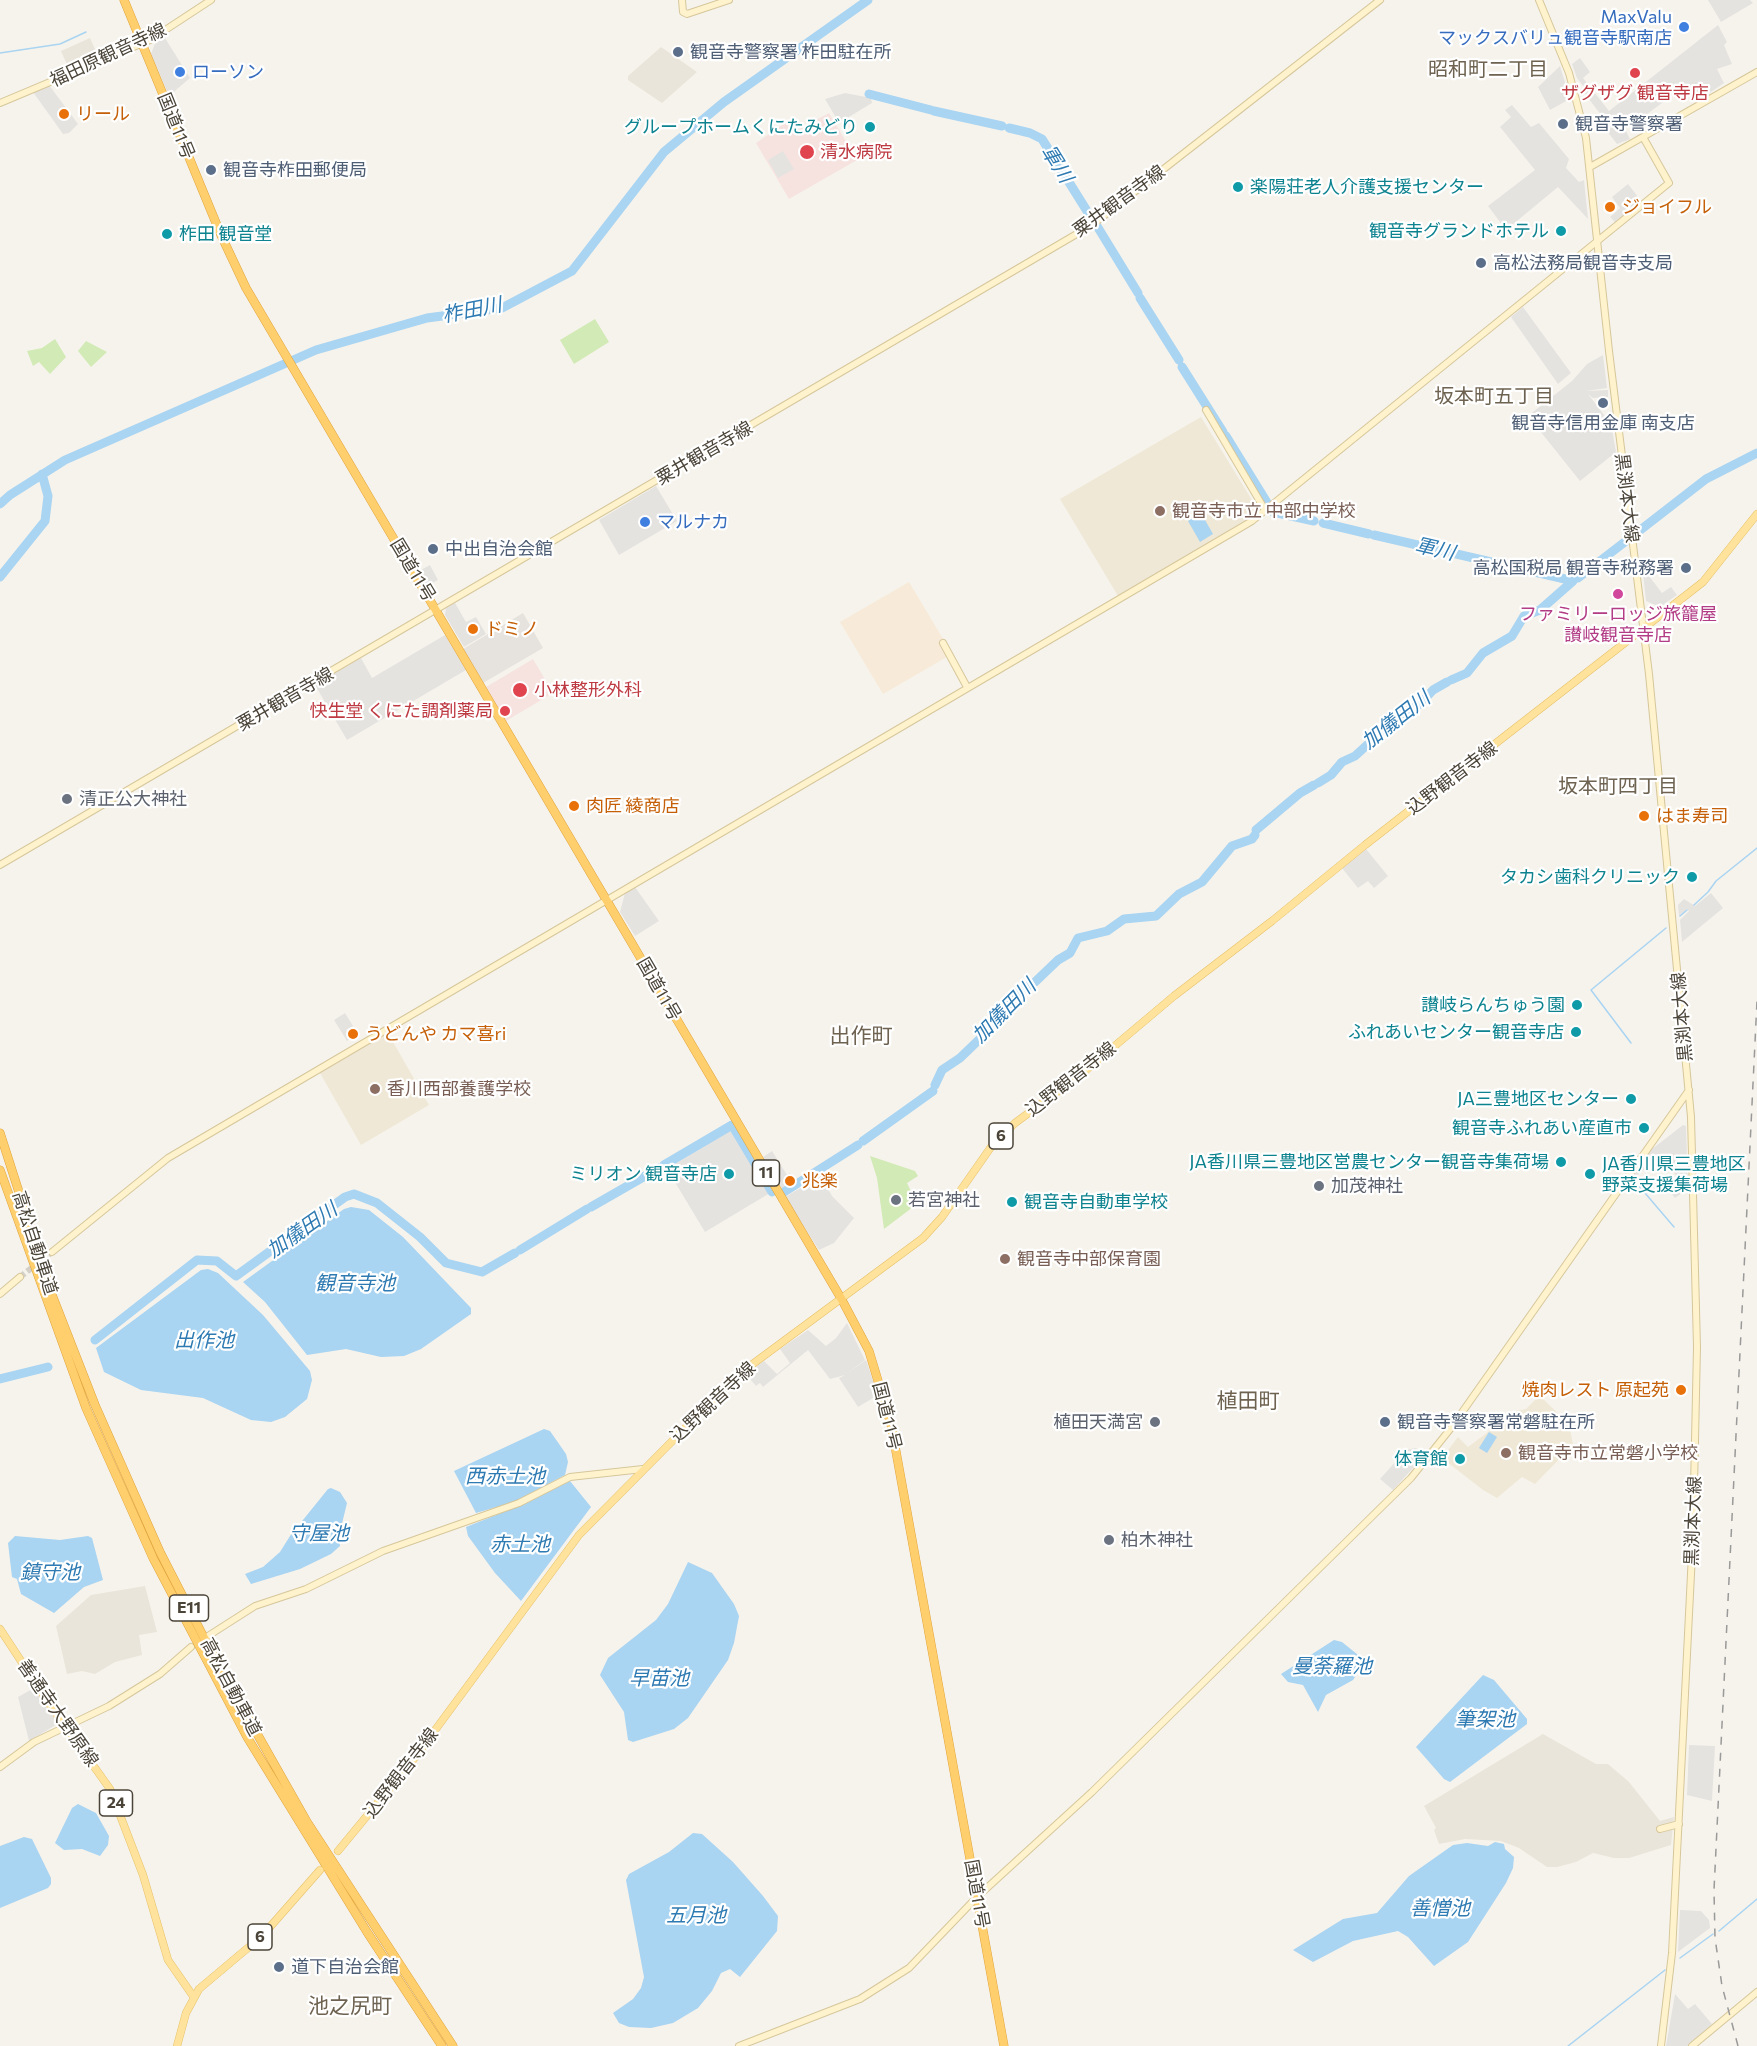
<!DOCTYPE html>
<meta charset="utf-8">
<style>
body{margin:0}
canvas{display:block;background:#f6f3ec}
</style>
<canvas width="1757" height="2046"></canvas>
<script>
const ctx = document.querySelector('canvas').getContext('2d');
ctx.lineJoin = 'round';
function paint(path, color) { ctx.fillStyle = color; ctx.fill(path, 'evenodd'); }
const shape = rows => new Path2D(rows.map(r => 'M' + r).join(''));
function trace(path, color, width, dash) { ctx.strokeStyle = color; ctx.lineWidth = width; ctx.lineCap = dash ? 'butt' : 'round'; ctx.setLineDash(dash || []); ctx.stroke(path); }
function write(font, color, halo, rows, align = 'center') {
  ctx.font = font + ' Commissioner,"Noto Sans JP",sans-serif'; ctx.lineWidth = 4.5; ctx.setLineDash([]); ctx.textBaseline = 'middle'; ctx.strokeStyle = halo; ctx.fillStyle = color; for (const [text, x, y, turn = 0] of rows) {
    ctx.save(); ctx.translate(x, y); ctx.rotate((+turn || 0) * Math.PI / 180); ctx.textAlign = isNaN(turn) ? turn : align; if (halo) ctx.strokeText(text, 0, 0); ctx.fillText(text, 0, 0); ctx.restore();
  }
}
paint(shape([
 [90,38,98,56,69,69,61,51],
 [661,47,697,72,662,103,628,80,628,76],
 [145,1586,157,1632,139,1635,142,1655,115,1662,95,1674,82,1671,67,1674,56,1626,91,1595],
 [1543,1734,1596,1764,1608,1764,1629,1782,1660,1821,1674,1817,1671,1845,1629,1858,1614,1858,1593,1853,1576,1862,1557,1867,1547,1867,1519,1848,1501,1841,1465,1839,1439,1844,1434,1830,1436,1828,1424,1806]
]), '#eae5da');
paint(shape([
 [909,582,952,654,883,694,840,622]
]), '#f7ead8');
paint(shape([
 [523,613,543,648,483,683,463,649]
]), '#e6e2dd');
paint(shape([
 [1201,417,1255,505,1252,516,1118,596,1060,499],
 [388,1033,429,1105,361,1145,320,1073],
 [1538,1397,1542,1398,1569,1424,1573,1445,1535,1484,1522,1477,1497,1498,1483,1490,1442,1458,1458,1437,1468,1447,1516,1411,1526,1409]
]), '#efe8d6');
paint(shape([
 [829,113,857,160,789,199,756,143,788,121,795,131],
 [533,659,553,693,506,721,486,687]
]), '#f6e3e0');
paint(shape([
 [595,319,609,342,574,364,560,340],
 [55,339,66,357,50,374,39,362,33,366,27,351,42,348],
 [86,341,107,352,91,367,78,351],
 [870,1156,915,1171,918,1176,907,1183,917,1204,884,1229,877,1178]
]), '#d2eab5');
paint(shape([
 [1708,0,1750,0,1753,3,1721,22],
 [1718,25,1727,42,1724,45,1732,64,1717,69,1724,83,1699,100,1686,85,1630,127,1628,125,1625,129,1630,139,1617,144,1607,131,1611,128,1582,90,1584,87,1577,78,1572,64,1580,58,1590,72,1583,78,1609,111],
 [161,37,165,38,190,78,169,96,151,54,156,41],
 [1560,66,1570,99,1550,110,1538,87],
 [49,85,78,124,69,133,63,134,33,92],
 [845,93,871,98,872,103,839,123,825,99],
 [1512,105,1531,127,1539,123,1569,159,1566,168,1579,182,1584,180,1588,219,1558,187,1506,230,1488,206,1535,170,1500,127,1511,117,1505,110],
 [783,151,794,169,778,178,768,160],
 [1628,184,1642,202,1616,223,1610,217,1620,208,1612,197],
 [1523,307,1571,373,1558,384,1511,317],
 [1603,355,1607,388,1586,391,1608,390,1608,397,1593,398,1588,394,1611,424,1616,452,1580,481,1528,416,1572,381,1587,364],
 [656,486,677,521,619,555,599,520],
 [430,565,438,580,427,586,419,571],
 [1646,572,1662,593,1671,587,1677,595,1660,607,1646,601,1643,573],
 [455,603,466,622,476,617,486,634,464,647,445,615,446,608],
 [445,635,466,670,347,740,315,685,361,658,372,678],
 [1366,849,1388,876,1374,888,1368,881,1358,888,1342,868],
 [635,887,659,921,635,936,620,912,625,893],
 [1711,893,1723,908,1682,942,1680,920,1689,911,1687,909,1679,916,1678,905,1684,899,1695,906],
 [345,1013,353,1026,346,1030,351,1038,347,1041,334,1020],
 [1683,1125,1686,1126,1688,1189,1675,1198,1666,1187,1678,1178,1662,1157,1630,1180,1652,1149],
 [733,1129,770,1193,705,1232,667,1169],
 [772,1151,787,1175,790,1173,796,1183,783,1191,763,1157],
 [821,1176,832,1196,854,1218,834,1243,819,1250,785,1197],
 [847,1323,865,1360,846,1374,866,1360,878,1395,858,1407,839,1378,845,1375,830,1379,808,1350,763,1387,760,1383,756,1386,746,1374,764,1361,777,1374,790,1363,780,1349,808,1330,826,1346,836,1338],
 [1416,1448,1423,1453,1423,1457,1393,1490,1380,1479,1406,1450],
 [34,1688,59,1723,29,1741,18,1697],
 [1689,1745,1715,1746,1712,1801,1687,1795],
 [1680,1910,1701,1911,1709,1920,1710,1928,1678,1952],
 [1675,1994,1688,2009,1695,2004,1712,2024,1687,2046,1666,2046]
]), '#e5e3e0');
paint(shape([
 [1201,513,1213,534,1200,542,1188,521],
 [351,1207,369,1210,403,1237,471,1308,471,1314,421,1349,404,1356,381,1357,346,1349,307,1355,265,1302,243,1282,344,1209],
 [208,1269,218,1273,263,1315,310,1371,312,1380,307,1399,285,1417,271,1422,251,1420,203,1398,141,1390,104,1372,96,1348,201,1270],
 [544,1429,550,1431,566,1454,568,1462,565,1475,514,1502,476,1513,454,1471],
 [1489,1432,1497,1437,1487,1453,1479,1448],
 [570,1481,591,1507,521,1601,495,1573,468,1536,466,1527,524,1504],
 [331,1488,340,1492,347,1503,339,1536,340,1546,331,1554,300,1569,251,1584,245,1574,263,1567,280,1552,290,1536,328,1489],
 [15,1536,60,1540,88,1536,92,1538,103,1580,84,1587,54,1613,21,1594,17,1579,12,1577,8,1543],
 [688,1562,712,1573,734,1604,739,1616,734,1643,728,1660,688,1718,674,1729,633,1742,628,1740,624,1712,600,1675,608,1658,656,1620,668,1604],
 [1334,1640,1342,1642,1363,1659,1364,1664,1353,1680,1326,1695,1318,1712,1303,1685,1288,1682,1281,1674],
 [1483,1675,1494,1680,1527,1719,1527,1724,1450,1782,1444,1779,1416,1747],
 [78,1804,96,1813,109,1836,108,1845,100,1856,82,1849,64,1850,55,1843,72,1808],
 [693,1833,702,1834,733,1862,763,1896,778,1916,777,1931,740,1977,730,1969,721,1973,712,1991,698,2008,673,2023,651,2028,629,2027,619,2023,613,2013,633,1999,641,1988,644,1977,626,1880,629,1874,669,1852],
 [24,1837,32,1839,51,1878,51,1884,48,1888,0,1908,0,1846],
 [1495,1842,1504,1844,1505,1849,1514,1857,1513,1868,1506,1883,1468,1942,1434,1966,1408,1937,1398,1931,1353,1941,1313,1962,1293,1950,1343,1919,1377,1913,1409,1876,1453,1845,1467,1843,1488,1846]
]), '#a9d4f2');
trace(shape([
 [0,53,60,44,86,32],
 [1694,905,1708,892,1716,881,1757,848],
 [1680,916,1687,910],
 [1631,1043,1591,990,1666,928],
 [1639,1186,1674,1227],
 [1719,1931,1757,1899],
 [1680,1958,1713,1934],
 [1568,2046,1665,1970]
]), '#a9d4f2', 1.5);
trace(shape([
 [869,94,931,110],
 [934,111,1002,126],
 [1009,128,1030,133,1042,139,1092,219],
 [1097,226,1138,293],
 [1140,298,1179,360],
 [1182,367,1223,432],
 [1226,436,1268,504],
 [0,504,10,495,65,460,316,350,427,318,502,308,572,271,664,152,724,102,868,0],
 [1273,512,1314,521],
 [1323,523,1369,534],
 [1639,531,1706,479,1757,453],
 [1374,535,1565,579],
 [0,577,45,521,48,496,42,474],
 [1578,578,1626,541],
 [1451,680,1467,673,1483,653,1512,636,1524,616,1540,610,1573,581],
 [1318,783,1331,775,1342,762,1355,756,1400,715,1420,704,1433,690,1447,682],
 [1256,830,1300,793,1314,785],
 [935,1085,942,1070,960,1058,988,1031,1019,991,1035,982,1058,960,1070,953,1078,938,1107,931,1124,919,1156,916,1179,894,1202,882,1232,846,1252,839,1255,835],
 [735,1130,772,1192],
 [863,1141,933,1091],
 [664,1165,732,1125],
 [784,1192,858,1145],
 [591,1207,659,1168],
 [520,1250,587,1209],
 [95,1340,197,1260,217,1261,236,1276,345,1197,354,1194,377,1203,420,1237,446,1263,482,1272,515,1253],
 [0,1379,48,1367]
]), '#a9d4f2', 9);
trace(shape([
 [20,1277,52,1252]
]), '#d4d0c8', 6, [6, 3]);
const secondary = shape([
 [682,0,683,12,687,14,729,0],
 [1539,0,1569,73,1586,138,1609,351,1649,674,1691,1117,1697,1347,1693,1534,1672,1953,1661,2046],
 [0,103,150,40,211,0],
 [1590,167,1757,72],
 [1206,410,1265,510],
 [943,643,967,687],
 [0,865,1092,225,1380,0],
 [52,1252,168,1158,1252,521,1669,183,1643,137],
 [0,1294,20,1277],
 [208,1636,255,1606,306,1589,383,1551,519,1503,570,1477,643,1469],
 [0,1767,34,1742,109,1706,160,1674,191,1647],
 [1660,1829,1679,1824],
 [739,2046,860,1999,909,1968,977,1897,1092,1792,1411,1478,1451,1428,1689,1090],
 [1692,2046,1757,1992]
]);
const primary = shape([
 [0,1629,48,1702,110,1789,143,1875,168,1960,193,1996],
 [338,1851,413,1760,579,1535,720,1393,750,1366,923,1238,942,1217,991,1147,1015,1123,1079,1076,1174,996,1272,921,1365,845,1703,582,1757,514],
 [177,2046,186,2013,199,1989,262,1936,320,1870]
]);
const highway = shape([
 [124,0,221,235,246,288,842,1300,869,1351,891,1424,1004,2046],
 [0,1133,52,1295,95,1405,160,1552,217,1663,307,1822,453,2046],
 [0,1170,86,1408,153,1558,247,1737,367,1932,442,2046]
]);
trace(secondary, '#d6c79b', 8);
trace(primary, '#e6c16a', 8);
trace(highway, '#e0a43c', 9);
trace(secondary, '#fff3cd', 6);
trace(primary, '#ffe39c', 7);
trace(highway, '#ffcf6e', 8);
trace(shape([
 [1738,2046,1722,1986,1715,1938,1714,1890,1757,1001]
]), '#9a9a9a', 1.5, [8, 8]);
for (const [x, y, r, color] of [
 [1684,27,6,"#3f7fe0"],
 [678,52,6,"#5c6f8a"],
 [180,72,6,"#3f7fe0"],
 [1635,73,6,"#e0444e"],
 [64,114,6,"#e8710a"],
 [1563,124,6,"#5c6f8a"],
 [870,127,6,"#0f9aa8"],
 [807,152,8,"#e0444e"],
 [211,170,6,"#5c6f8a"],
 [1238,187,6,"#0f9aa8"],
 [1610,207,6,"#e8710a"],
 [1561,231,6,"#0f9aa8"],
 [167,234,6,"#0f9aa8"],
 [1481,263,6,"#5c6f8a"],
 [1603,403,6,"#5c6f8a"],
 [1160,511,6,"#8d6e63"],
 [645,522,6,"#3f7fe0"],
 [433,549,6,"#5c6f8a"],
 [1686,568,6,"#5c6f8a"],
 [1618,594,6,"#d1479c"],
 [473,629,6,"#e8710a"],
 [520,690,8,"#e0444e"],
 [505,711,6,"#e0444e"],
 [67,799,6,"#6b7280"],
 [574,806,6,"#e8710a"],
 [1644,816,6,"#e8710a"],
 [1692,877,6,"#0f9aa8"],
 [1577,1005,6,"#0f9aa8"],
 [1576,1032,6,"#0f9aa8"],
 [353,1034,6,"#e8710a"],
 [375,1089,6,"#8d6e63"],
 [1631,1099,6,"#0f9aa8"],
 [1644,1128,6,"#0f9aa8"],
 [1561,1162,6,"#0f9aa8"],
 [729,1174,6,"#0f9aa8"],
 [1590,1174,6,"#0f9aa8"],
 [790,1181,6,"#e8710a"],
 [1319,1186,6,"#6b7280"],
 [896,1200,6,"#6b7280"],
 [1012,1202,6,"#0f9aa8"],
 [1005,1259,6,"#8d6e63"],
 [1681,1390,6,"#e8710a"],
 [1155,1422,6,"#6b7280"],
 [1385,1422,6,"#5c6f8a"],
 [1506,1453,6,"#8d6e63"],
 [1460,1459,6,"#0f9aa8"],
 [1109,1540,6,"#6b7280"],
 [279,1967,6,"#5c6f8a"]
]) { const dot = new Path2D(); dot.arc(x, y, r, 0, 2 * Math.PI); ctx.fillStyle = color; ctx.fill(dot); trace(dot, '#fff', 2); }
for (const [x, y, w] of [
 [1001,1136,24],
 [766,1173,27],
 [189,1608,39],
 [116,1803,33],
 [260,1937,24]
]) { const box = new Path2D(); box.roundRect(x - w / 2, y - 13, w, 26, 4.5); ctx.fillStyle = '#fff'; ctx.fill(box); trace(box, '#4b4439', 1.5); }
write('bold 16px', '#4b4439', null, [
 ["6",1001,1136],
 ["11",766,1173],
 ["E11",189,1608],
 ["24",116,1803],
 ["6",260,1937]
]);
write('18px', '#366cbe', '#fff', [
 ["MaxValu",1672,17,"right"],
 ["マックスバリュ観音寺駅南店",1672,38,"right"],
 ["ローソン",192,72],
 ["マルナカ",657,522]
], 'left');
write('18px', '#4e5e75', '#fff', [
 ["観音寺警察署 柞田駐在所",690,52],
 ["観音寺警察署",1575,124],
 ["観音寺柞田郵便局",223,170],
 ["高松法務局観音寺支局",1493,263],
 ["観音寺信用金庫 南支店",1603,423,"center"],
 ["中出自治会館",445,549],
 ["高松国税局 観音寺税務署",1674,568,"right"],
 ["観音寺警察署常磐駐在所",1397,1422],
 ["道下自治会館",291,1967]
], 'left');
write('18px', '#4b4439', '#fff', [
 ["福田原観音寺線",108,55,-25],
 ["国道11号",176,126,68],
 ["粟井観音寺線",1119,201,-36],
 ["粟井観音寺線",704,453,-30],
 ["黒渕本大線",1627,498,83],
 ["国道11号",413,570,59],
 ["粟井観音寺線",285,699,-30],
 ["込野観音寺線",1452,778,-37],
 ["国道11号",659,989,60],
 ["黒渕本大線",1682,1017,-95],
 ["込野観音寺線",1071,1079,-38],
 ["高松自動車道",35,1243,72],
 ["込野観音寺線",713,1402,-43],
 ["国道11号",887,1416,76],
 ["黒渕本大線",1693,1521,-88],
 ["高松自動車道",231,1687,62],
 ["善通寺大野原線",58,1713,55],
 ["込野観音寺線",401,1773,-52],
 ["国道11号",977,1894,80]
]);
write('18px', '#be3a42', '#fff', [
 ["ザグザグ 観音寺店",1635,93,"center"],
 ["清水病院",820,152],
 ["小林整形外科",534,690],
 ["快生堂 くにた調剤薬局",493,711,"right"]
], 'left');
write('18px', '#c56008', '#fff', [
 ["リール",76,114],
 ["ジョイフル",1622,207],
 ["ドミノ",485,629],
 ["肉匠 綾商店",586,806],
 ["はま寿司",1656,816],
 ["うどんや カマ喜ri",365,1034],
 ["兆楽",802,1181],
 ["焼肉レスト 原起苑",1669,1390,"right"]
], 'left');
write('18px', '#0d838f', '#fff', [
 ["グループホームくにたみどり",858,127],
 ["楽陽荘老人介護支援センター",1250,187,"left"],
 ["観音寺グランドホテル",1549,231],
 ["柞田 観音堂",179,234,"left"],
 ["タカシ歯科クリニック",1680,877],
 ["讃岐らんちゅう園",1565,1005],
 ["ふれあいセンター観音寺店",1564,1032],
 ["JA三豊地区センター",1619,1099],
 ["観音寺ふれあい産直市",1632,1128],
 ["JA香川県三豊地区営農センター観音寺集荷場",1549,1162],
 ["JA香川県三豊地区",1602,1164,"left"],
 ["野菜支援集荷場",1602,1185,"left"],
 ["ミリオン 観音寺店",717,1174],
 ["観音寺自動車学校",1024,1202,"left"],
 ["体育館",1448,1459]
], 'right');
write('18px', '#785e54', '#fff', [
 ["観音寺市立 中部中学校",1172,511],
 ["香川西部養護学校",387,1089],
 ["観音寺中部保育園",1017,1259],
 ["観音寺市立常磐小学校",1518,1453]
], 'left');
write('18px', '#b23c85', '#fff', [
 ["ファミリーロッジ旅籠屋",1618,614],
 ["讃岐観音寺店",1618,635]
]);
write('18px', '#5b616d', '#fff', [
 ["清正公大神社",79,799],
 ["加茂神社",1331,1186],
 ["若宮神社",908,1200],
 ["植田天満宮",1143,1422,"right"],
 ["柏木神社",1121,1540]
], 'left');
write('20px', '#6e6250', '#fff', [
 ["昭和町二丁目",1488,69],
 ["坂本町五丁目",1494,396],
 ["坂本町四丁目",1618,786]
]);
write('italic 20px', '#2e7ab2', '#fff', [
 ["軍川",1057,164,58],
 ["柞田川",472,310,-11],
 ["軍川",1435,549,13],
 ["加儀田川",1396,720,-38],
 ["加儀田川",1004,1011,-45],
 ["加儀田川",302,1230,-35],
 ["観音寺池",355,1283],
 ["出作池",204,1340],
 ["西赤土池",505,1476],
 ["守屋池",319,1533],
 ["赤土池",520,1544],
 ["鎮守池",50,1572],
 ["曼荼羅池",1332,1666],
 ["早苗池",659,1678],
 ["筆架池",1485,1719],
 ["善憎池",1440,1908],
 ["五月池",696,1915]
]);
write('21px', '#6e6250', '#fff', [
 ["出作町",861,1036],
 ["植田町",1248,1401],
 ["池之尻町",350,2006]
]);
</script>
